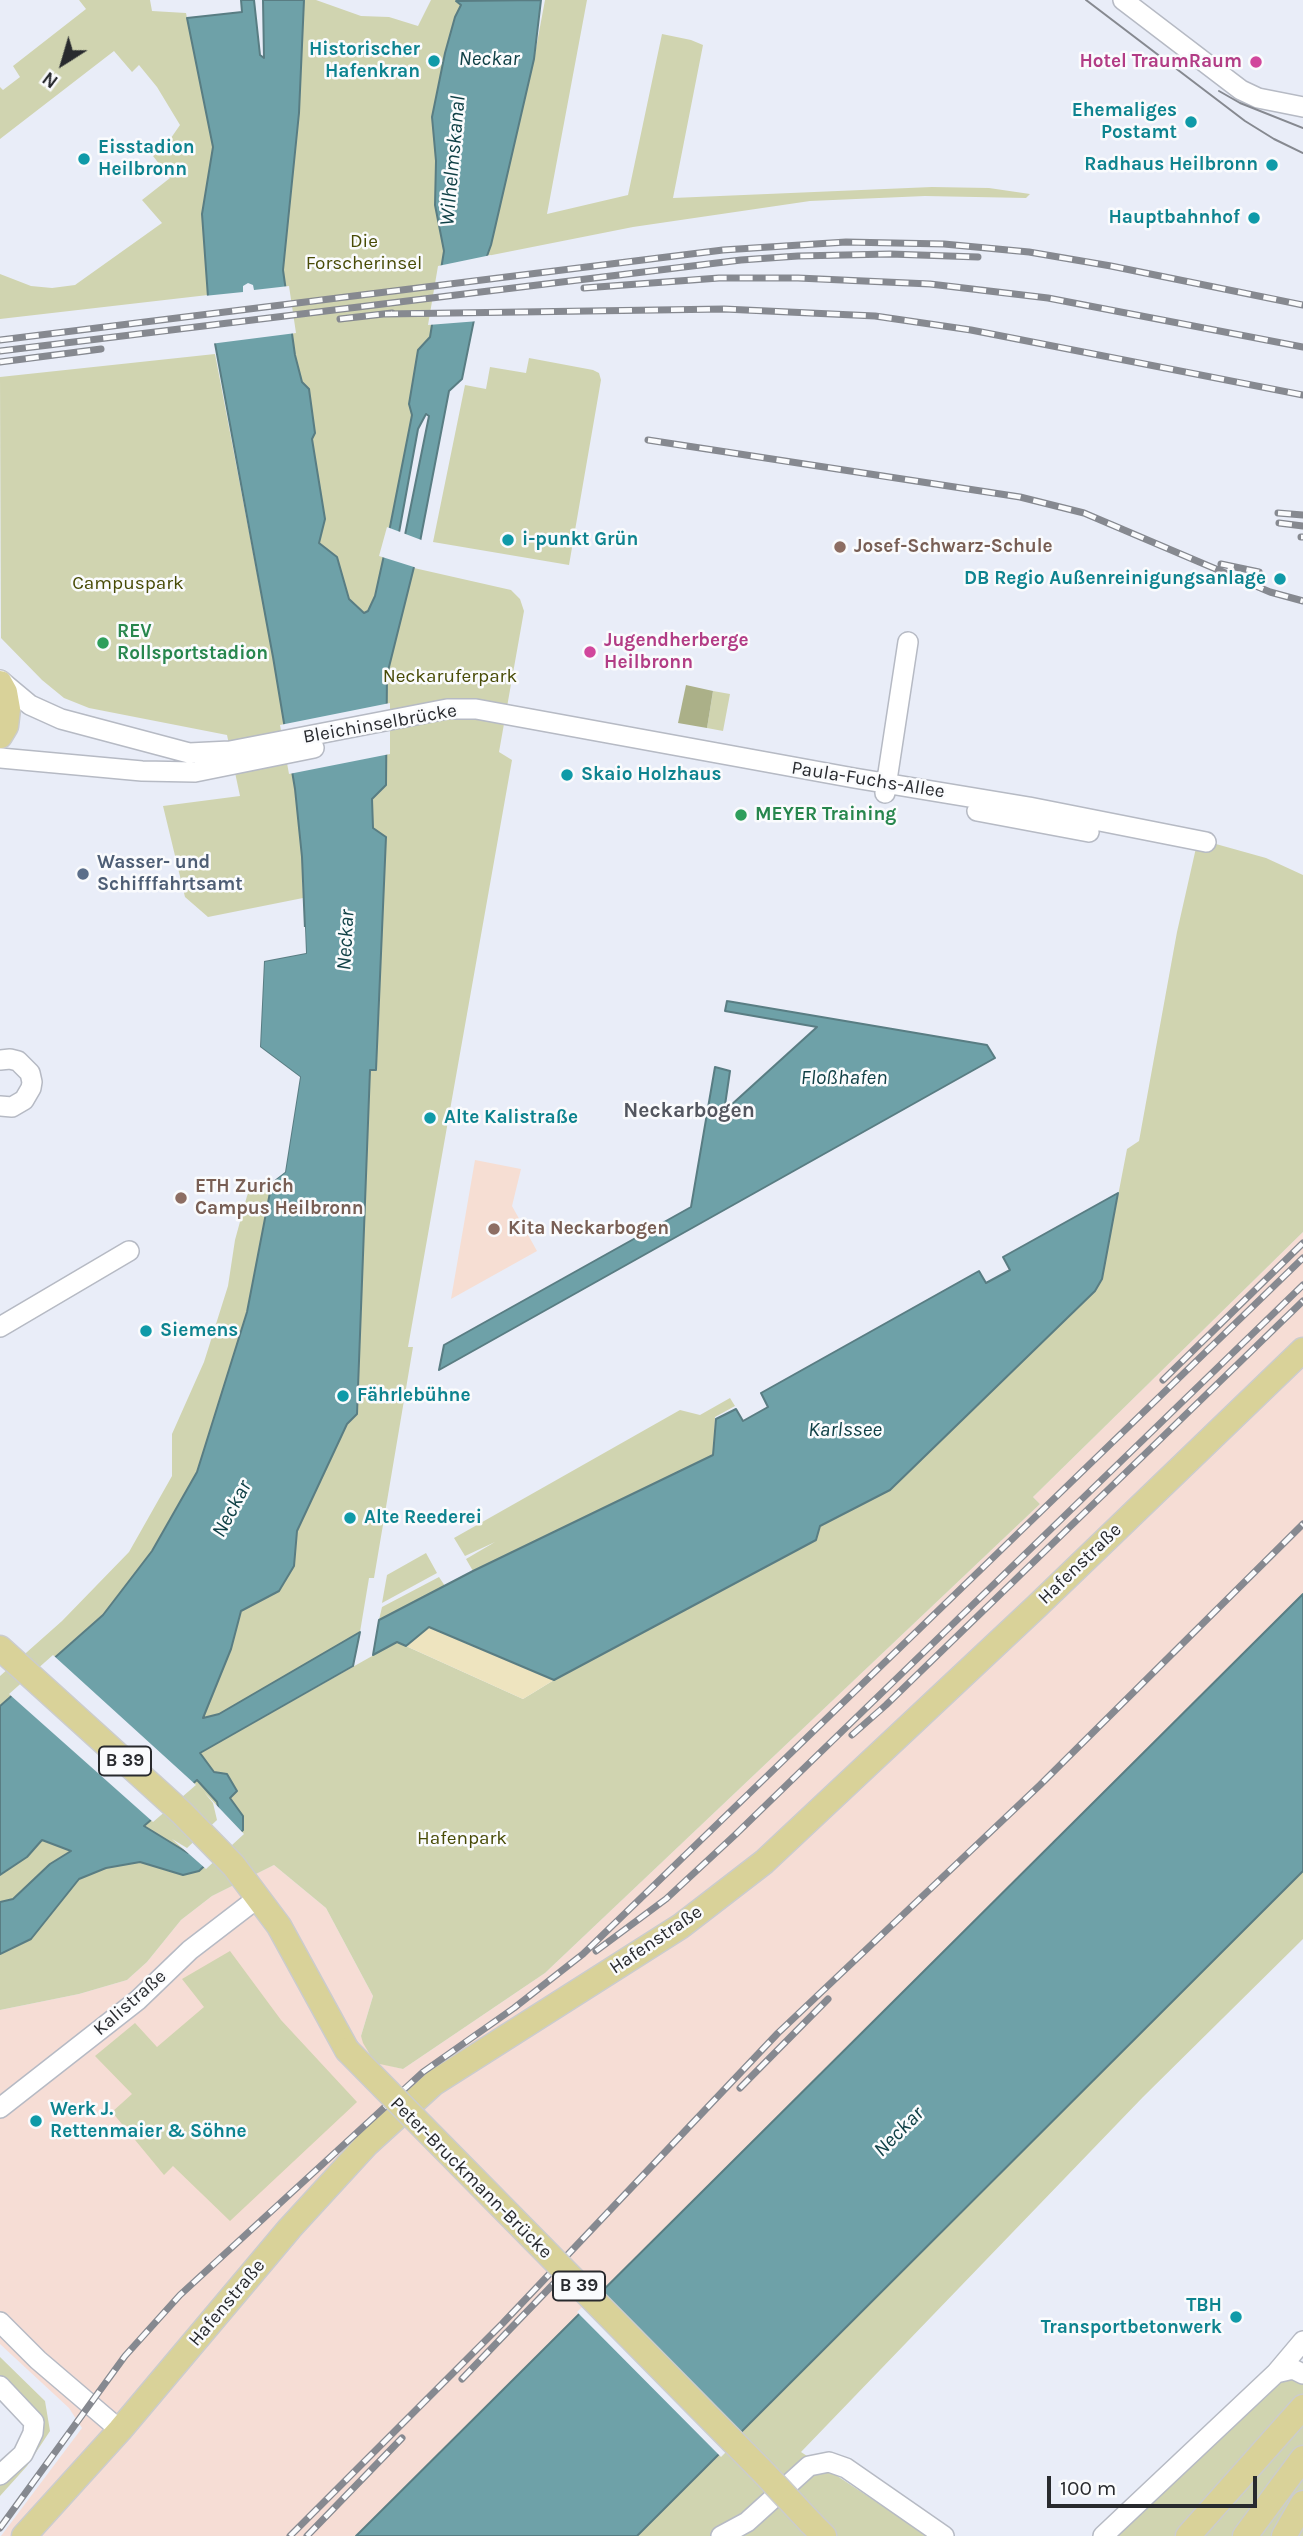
<!DOCTYPE html>
<meta charset="utf-8">
<style>
body{margin:0}
#map{position:relative;width:1303px;height:2536px;overflow:hidden;background:#e9edf8;font-family:Karla,sans-serif}
canvas{display:block}
.north{position:absolute;left:28px;top:28px;width:70px;height:70px;-webkit-text-stroke:5px #fafbfd;paint-order:stroke;rotate:217deg;font-size:19px;font-weight:700;line-height:28px;text-align:center;color:#282a2e}
.north::after{content:'';display:block;margin:auto;width:24px;height:32px;background:#282a2e;clip-path:polygon(50% 0,100% 100%,50% 72%,0 100%)}
.scale{position:absolute;left:1047px;top:2476px;width:210px;height:32px;box-sizing:border-box;border:4px solid #282a2e;border-top:0;padding-left:9px;font-size:21px;line-height:24px;white-space:nowrap;color:#282a2e;-webkit-text-stroke:5px #fafbfd;paint-order:stroke}
</style>
<div id="map">
<canvas width="1303" height="2536"></canvas>
<div class="north">N</div>
<div class="scale">100 m</div>
</div>
<script>
const ctx = document.querySelector('canvas').getContext('2d');
ctx.lineJoin = 'round';
function paint(path, color) { ctx.fillStyle = color; ctx.fill(path, 'evenodd'); }
const shape = rows => new Path2D(rows.map(r => 'M' + r).join(''));
function trace(path, color, width, dash) { ctx.strokeStyle = color; ctx.lineWidth = width; ctx.lineCap = dash ? 'butt' : 'round'; ctx.setLineDash(dash || []); ctx.stroke(path); }
function write(font, color, halo, rows, align = 'center') {
  ctx.font = font + ' Karla,sans-serif'; ctx.lineWidth = 5; ctx.setLineDash([]); ctx.textBaseline = 'middle'; ctx.strokeStyle = halo; ctx.fillStyle = color; for (const [text, x, y, turn = 0] of rows) {
    ctx.save(); ctx.translate(x, y); ctx.rotate((+turn || 0) * Math.PI / 180); ctx.textAlign = isNaN(turn) ? turn : align; if (halo) ctx.strokeText(text, 0, 0); ctx.fillText(text, 0, 0); ctx.restore();
  }
}
paint(shape([
 [1303,1232,1303,1594,356,2536,1,2536,82,2428,69,2408,0,2344,0,2010,79,1994,127,1980,147,1962,181,1920,212,1896,274,1865,326,1908,373,1996,361,2036,375,2062,403,2069,545,1973,1040,1504,1033,1497]
]), '#f6ddd5');
paint(shape([
 [475,1160,521,1169,512,1206,537,1251,451,1299]
]), '#f6ded3');
paint(shape([
 [79,0,150,0,152,11,186,13,213,147,202,214,208,295,0,319,0,274,31,286,52,288,75,285,162,223,142,200,170,178,153,156,164,148,180,125,157,87,139,65,132,72,114,51,0,139,0,87,3,90,20,77,13,66,86,9],
 [304,0,316,0,361,16,389,17,418,26,431,0,457,0,461,5,455,17,445,53,432,117,436,161,435,205,444,251,430,337,409,404,412,415,388,537,375,596,368,611,364,613,349,599,337,557,318,543,325,519,295,355,283,270,299,113],
 [545,0,587,0,547,214,628,195,662,34,691,40,703,45,673,198,932,187,989,188,1030,194,1026,198,925,196,810,201,633,227,487,256,491,245,534,59],
 [215,354,273,657,295,789,302,857,303,898,208,917,185,897,163,806,240,796,227,735,89,708,64,698,42,680,1,638,0,377],
 [529,358,593,370,599,373,601,380,569,565,433,542,465,385,486,389,490,367,526,373],
 [414,568,511,590,520,599,524,611,499,752,512,760,408,1347,413,1347,374,1578,369,1578,360,1632,219,1714,203,1718,231,1649,241,1611,279,1591,293,1566,297,1531,347,1424,357,1414,370,1069,376,1069,386,838,373,828,372,798,386,785,387,675],
 [713,691,730,694,723,731,707,728],
 [1198,839,1266,858,1303,875,1303,1232,1033,1497,1040,1504,545,1973,403,2069,375,2063,363,2043,361,2036,373,1996,326,1908,274,1865,212,1896,181,1920,147,1962,127,1980,79,1994,0,2010,0,1954,31,1939,79,1879,106,1868,140,1862,183,1875,198,1871,243,1830,243,1816,230,1798,237,1791,227,1774,214,1772,200,1753,397,1642,523,1699,554,1680,816,1540,820,1526,890,1490,1102,1279,1127,1149,1139,1141,1177,932],
 [254,1181,272,1182,247,1312,197,1472,152,1552,103,1615,0,1706,0,1676,62,1621,129,1552,172,1476,172,1434,204,1362,228,1286,235,1240,247,1196],
 [730,1398,735,1406,715,1417,714,1455,473,1571,466,1559,495,1542,465,1556,454,1538,680,1410,700,1415],
 [426,1553,437,1573,382,1603,387,1575],
 [439,1577,445,1586,379,1620,382,1607],
 [198,1779,217,1802,221,1821,188,1853,143,1826],
 [42,1840,72,1851,50,1864,13,1899,0,1902,0,1875,27,1857],
 [1303,1871,1303,1939,1143,2097,801,2452,928,2536,637,2536],
 [230,1951,281,2020,357,2102,230,2221,173,2166,164,2175,112,2112,132,2094,95,2056,135,2023,157,2047,204,2007,182,1979],
 [0,2357,45,2401,50,2431,27,2466,0,2496,0,2481,39,2431,0,2378],
 [1287,2378,1303,2380,1303,2536,1112,2536,1275,2383]
]), '#d0d4b0');
paint(shape([
 [686,685,713,691,707,728,678,723]
]), '#abb088');
paint(shape([
 [429,1627,554,1680,523,1699,406,1646]
]), '#eee4bf');
const water = shape([
 [241,0,254,0,260,55,264,58,263,0,304,0,299,113,283,270,295,355,302,382,309,389,315,433,312,439,325,519,319,543,337,557,349,599,364,613,368,611,375,596,388,537,412,415,409,404,418,350,430,337,444,251,435,205,436,161,432,117,445,53,455,17,461,5,456,1,541,0,534,59,491,245,487,256,462,379,449,391,419,547,387,675,386,785,372,799,373,828,386,837,376,1070,370,1070,357,1414,347,1424,297,1531,294,1566,279,1591,241,1611,231,1649,203,1718,219,1714,360,1632,353,1666,200,1753,214,1772,227,1774,237,1791,230,1798,243,1816,243,1830,199,1871,183,1875,140,1862,106,1868,79,1879,31,1939,0,1954,0,1902,13,1899,50,1864,71,1851,42,1840,27,1857,0,1875,0,1706,103,1615,152,1551,197,1472,247,1312,272,1182,285,1172,300,1077,260,1047,264,961,306,953,302,857,295,789,273,657,209,311,202,214,213,147,187,18,242,12,241,0],
 [426,414,429,416,404,540,398,538,418,429,426,414],
 [197,1780,217,1802,221,1821,188,1853,144,1826,197,1780],
 [727,1001,987,1045,995,1058,439,1370,444,1345,691,1207,715,1067,730,1071,725,1105,730,1106,817,1027,725,1011,727,1001],
 [1118,1193,1102,1279,1095,1291,890,1490,820,1526,816,1540,554,1680,429,1627,406,1646,397,1642,373,1655,379,1620,473,1571,713,1455,716,1419,736,1409,743,1421,768,1407,761,1393,979,1271,986,1283,1010,1270,1003,1257,1118,1193],
 [1303,1594,1303,1871,637,2536,356,2536,1303,1594]
]);
paint(water, '#6ea1a8');
trace(water, '#597d83', 2);
paint(shape([
 [491,255,479,321,428,325,438,266],
 [248,283,253,285,254,290,289,286,296,333,210,344,204,296,243,292,243,286],
 [387,527,424,541,417,568,379,556],
 [390,703,390,754,289,774,280,725],
 [301,927,305,927,306,953,264,961,260,1047,300,1077,285,1172,272,1182,272,1177,282,1170,296,1079,257,1048,260,960,263,957,303,950],
 [53,1655,196,1785,153,1822,9,1694],
 [204,1792,244,1834,206,1869,172,1839,187,1848,217,1820,213,1803],
 [600,2289,744,2434,721,2457,577,2312]
]), '#e9edf8');
const minor = shape([
 [1123,0,1241,90,1258,98,1303,107],
 [0,680,30,705,61,719,189,753,230,751,447,709,476,709,854,778,1029,807,1206,842],
 [0,758,142,771,195,772,314,748],
 [885,793,908,642],
 [977,811,1089,832],
 [0,1060,10,1059,18,1061,30,1073,32,1082,31,1088,24,1100,12,1107,0,1106],
 [0,1327,129,1251],
 [0,2108,138,2000,190,1950,259,1897],
 [0,2322,38,2360,120,2430],
 [1276,2373,1293,2369,1303,2374],
 [0,2386,34,2422,33,2433,23,2454,0,2475],
 [721,2536,747,2522,809,2466,829,2462,846,2468,944,2536],
 [1103,2536,1276,2373,1303,2341]
]);
const major = shape([
 [0,683,5,692,8,709,6,726,0,736],
 [0,1648,182,1813,234,1866,279,1926,347,2050],
 [810,2522,824,2536],
 [24,2536,120,2430,290,2228,367,2144,434,2083,681,1926,764,1862,1036,1607,1303,1350],
 [1188,2536,1303,2407],
 [1245,2536,1303,2458],
 [1284,2536,1303,2503]
]);
trace(minor, '#b6bac4', 22);
trace(major, '#cbcccd', 27);
trace(minor, '#fff', 19);
trace(major, '#d9d299', 24);
trace(shape([
 [1086,0,1245,121,1274,139,1303,153],
 [1219,91,1240,103,1303,128]
]), '#868990', 2);
const rail = shape([
 [584,288,719,278,798,278,930,284,1048,298,1303,347],
 [385,314,724,309,875,316,971,330,1303,395],
 [340,319,392,313],
 [0,340,723,250,846,242,944,244,1029,252,1111,266,1303,305],
 [0,351,741,260,798,256,890,254,978,257],
 [0,362,101,349],
 [648,440,1020,497,1084,513,1270,592,1303,601],
 [1278,513,1303,515],
 [1279,523,1303,526],
 [1301,537,1303,537],
 [1221,564,1259,572],
 [1163,1380,1303,1243],
 [852,1735,886,1705,1303,1301],
 [596,1951,666,1899,735,1835,1303,1285],
 [740,2088,828,1999],
 [462,2379,564,2273],
 [0,2528,125,2356,180,2295,423,2072,514,2008,583,1954,1303,1258],
 [290,2536,502,2324,778,2033,1040,1785,1303,1524],
 [307,2536,402,2438]
]);
trace(rail, '#868990', 7);
trace(rail, '#fafbfd', 4.5, [13]);
const majorBridge = shape([
 [347,2050,766,2475,810,2522]
]);
trace(majorBridge, '#cbcccd', 27, []);
trace(majorBridge, '#d9d299', 24);
for (const [x, y, r, color] of [
 [434,61,7,"#0f9aa8"],
 [1256,62,7,"#d1479c"],
 [1191,122,7,"#0f9aa8"],
 [84,159,7,"#0f9aa8"],
 [1272,165,7,"#0f9aa8"],
 [1254,218,7,"#0f9aa8"],
 [508,540,7,"#0f9aa8"],
 [840,547,7,"#8d6e63"],
 [1280,579,7,"#0f9aa8"],
 [103,643,7,"#2e9e5b"],
 [590,652,7,"#d1479c"],
 [567,775,7,"#0f9aa8"],
 [741,815,7,"#2e9e5b"],
 [83,874,7,"#5c6f8a"],
 [430,1118,7,"#0f9aa8"],
 [181,1198,7,"#8d6e63"],
 [494,1229,7,"#8d6e63"],
 [146,1331,7,"#0f9aa8"],
 [343,1396,7,"#0f9aa8"],
 [350,1518,7,"#0f9aa8"],
 [36,2121,7,"#0f9aa8"],
 [1236,2317,7,"#0f9aa8"]
]) { const dot = new Path2D(); dot.arc(x, y, r, 0, 2 * Math.PI); ctx.fillStyle = color; ctx.fill(dot); trace(dot, '#fafbfd', 2.5); }
for (const [x, y, w] of [
 [125,1761,52],
 [579,2286,52]
]) { const box = new Path2D(); box.roundRect(x - w / 2, y - 14.5, w, 29, 5); ctx.fillStyle = '#fafbfd'; ctx.fill(box); trace(box, '#282a2e', 2); }
write('bold 18px', '#282a2e', null, [
 ["B 39",125,1761],
 ["B 39",579,2286]
]);
write('bold 19px', '#0d838f', '#fafbfd', [
 ["Historischer",420,50,"right"],
 ["Hafenkran",420,72,"right"],
 ["Ehemaliges",1177,111,"right"],
 ["Postamt",1177,133,"right"],
 ["Eisstadion",98,148],
 ["Heilbronn",98,170],
 ["Radhaus Heilbronn",1258,165,"right"],
 ["Hauptbahnhof",1240,218,"right"],
 ["i-punkt Grün",522,540],
 ["DB Regio Außenreinigungsanlage",1266,579,"right"],
 ["Skaio Holzhaus",581,775],
 ["Alte Kalistraße",444,1118],
 ["Siemens",160,1331],
 ["Fährlebühne",357,1396],
 ["Alte Reederei",364,1518],
 ["Werk J.",50,2110],
 ["Rettenmaier & Söhne",50,2132],
 ["TBH",1222,2306,"right"],
 ["Transportbetonwerk",1222,2328,"right"]
], 'left');
write('bold 19px', '#b23c85', '#fafbfd', [
 ["Hotel TraumRaum",1242,62],
 ["Jugendherberge",604,641,"left"],
 ["Heilbronn",604,663,"left"]
], 'right');
write('19px', '#484b06', '#fafbfd', [
 ["Die",364,242],
 ["Forscherinsel",364,264],
 ["Campuspark",128,584],
 ["Neckaruferpark",450,677],
 ["Hafenpark",462,1839]
]);
write('bold 19px', '#785e54', '#fafbfd', [
 ["Josef-Schwarz-Schule",854,547],
 ["ETH Zurich",195,1187],
 ["Campus Heilbronn",195,1209],
 ["Kita Neckarbogen",508,1229]
], 'left');
write('bold 19px', '#27864d', '#fafbfd', [
 ["REV",117,632],
 ["Rollsportstadion",117,654],
 ["MEYER Training",755,815]
], 'left');
write('19px', '#282a2e', '#fafbfd', [
 ["Bleichinselbrücke",380,724,-10],
 ["Paula-Fuchs-Allee",868,780,9],
 ["Hafenstraße",1080,1564,-44],
 ["Hafenstraße",656,1940,-34],
 ["Kalistraße",130,2003,-41],
 ["Peter-Bruckmann-Brücke",471,2178,45],
 ["Hafenstraße",227,2303,-50]
]);
write('bold 19px', '#4e5e75', '#fafbfd', [
 ["Wasser- und",97,863],
 ["Schifffahrtsamt",97,885]
], 'left');
write('italic 21px', '#0f4046', '#fafbfd', [
 ["Neckar",489,59],
 ["Wilhelmskanal",453,161,-85],
 ["Neckar",346,940,-87],
 ["Floßhafen",844,1078],
 ["Karlssee",845,1430],
 ["Neckar",232,1509,-62],
 ["Neckar",899,2132,-45]
]);
write('bold 21px', '#53565f', '#fafbfd', [
 ["Neckarbogen",689,1111]
]);
</script>
